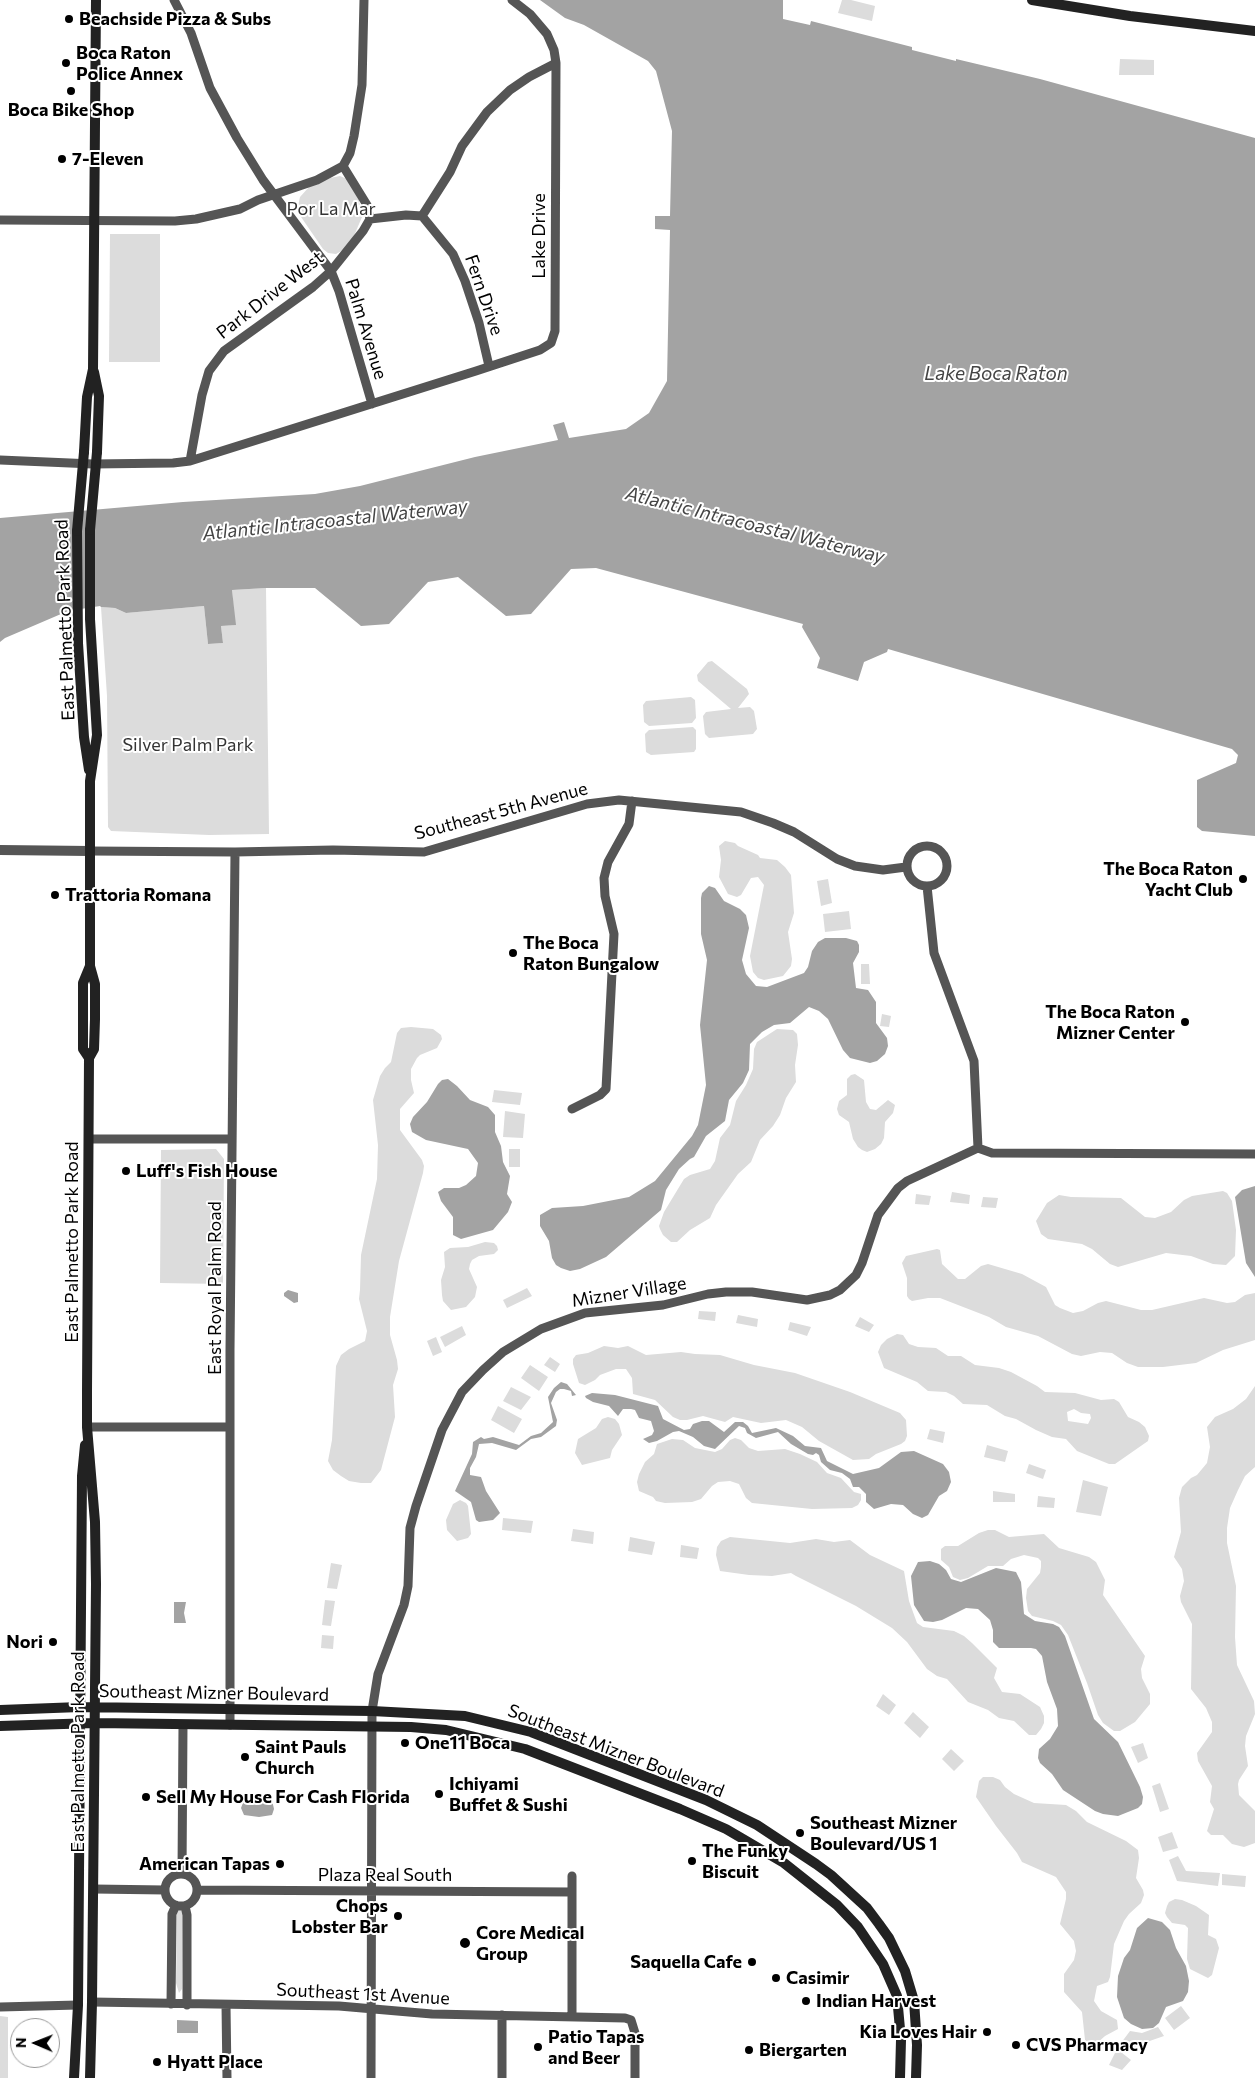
<!DOCTYPE html>
<style>
body{margin:0}
#map{position:relative;width:1255px;height:2078px;overflow:hidden;background:#fff;font-family:Commissioner,sans-serif}
canvas{display:block}
.north{position:absolute;left:10px;top:2018px;width:50px;height:50px;box-sizing:border-box;background:#fff;border:1px solid #999;border-radius:50%;rotate:271deg;font-size:14px;font-weight:700;line-height:20px;text-align:center;color:#000}
.north::after{content:'';display:block;margin:auto;width:18px;height:22px;background:#000;clip-path:polygon(50% 0,100% 100%,50% 72%,0 100%)}
</style>
<div id="map">
<canvas width="1255" height="2078"></canvas>
<div class="north">N</div>
</div>
<script>
const ctx = document.querySelector('canvas').getContext('2d');
ctx.lineJoin = 'round';
function paint(path, color) { ctx.fillStyle = color; ctx.fill(path, 'evenodd'); }
const shape = rows => new Path2D(rows.map(r => 'M' + r).join(''));
function trace(path, color, width, dash) { ctx.strokeStyle = color; ctx.lineWidth = width; ctx.lineCap = dash ? 'butt' : 'round'; ctx.setLineDash(dash || []); ctx.stroke(path); }
function write(font, color, halo, rows, align = 'center') {
  ctx.font = font + ' Commissioner,sans-serif'; ctx.lineWidth = 4; ctx.setLineDash([]); ctx.textBaseline = 'middle'; ctx.strokeStyle = halo; ctx.fillStyle = color; for (const [text, x, y, turn = 0] of rows) {
    ctx.save(); ctx.translate(x, y); ctx.rotate((+turn || 0) * Math.PI / 180); ctx.textAlign = isNaN(turn) ? turn : align; if (halo) ctx.strokeText(text, 0, 0); ctx.fillText(text, 0, 0); ctx.restore();
  }
}
paint(shape([
 [842,0,851,0,875,6,872,21,838,13],
 [1120,59,1154,60,1154,75,1119,75],
 [340,176,347,179,358,195,362,217,353,238,345,249,336,254,328,253,323,249,299,214,298,206,300,197,309,187,330,178],
 [110,234,160,234,160,362,109,362],
 [266,588,269,834,209,835,111,831,108,827,107,696,101,607,115,608,126,613,204,606,208,644,223,643,221,626,235,625,232,590],
 [712,661,747,689,749,694,738,708,750,707,754,711,757,729,753,734,709,738,705,734,703,716,706,712,731,709,698,681,697,675,708,662],
 [691,697,695,700,696,718,692,723,649,726,644,722,643,705,646,701],
 [693,727,696,730,696,749,694,752,651,755,646,752,645,734,649,730],
 [725,841,735,843,738,846,758,855,760,858,777,860,785,867,791,875,794,913,788,932,792,959,791,966,783,976,764,980,758,978,753,972,750,956,764,885,758,877,751,878,741,895,737,897,728,894,719,877,721,860,719,846],
 [828,879,832,903,821,906,817,881],
 [849,911,851,929,825,932,823,914],
 [861,964,869,964,870,984,861,984],
 [882,1014,891,1016,889,1027,880,1026],
 [411,1027,433,1029,441,1035,442,1039,437,1048,420,1055,417,1058,411,1069,411,1080,414,1093,400,1109,400,1130,422,1160,424,1166,423,1173,399,1261,390,1317,390,1335,397,1360,398,1369,393,1385,395,1417,381,1470,371,1483,361,1483,349,1481,341,1476,333,1470,328,1461,332,1440,336,1366,341,1355,349,1349,365,1341,367,1331,359,1299,360,1290,361,1255,377,1179,378,1145,373,1100,380,1076,385,1068,391,1062,397,1033,401,1028],
 [777,1029,793,1030,797,1034,798,1045,795,1065,796,1082,786,1098,780,1115,773,1126,760,1140,751,1162,738,1174,716,1205,710,1218,690,1230,677,1242,671,1242,663,1235,660,1229,659,1226,664,1212,684,1179,690,1175,710,1169,715,1161,720,1138,730,1125,736,1101,746,1085,753,1069,754,1049,757,1042],
 [855,1074,864,1080,866,1102,870,1109,876,1110,888,1100,895,1105,893,1113,885,1122,884,1138,881,1144,875,1149,867,1152,862,1150,858,1147,853,1139,849,1122,839,1115,837,1109,839,1101,847,1095,847,1079,851,1075],
 [494,1090,522,1093,520,1105,492,1102],
 [505,1111,525,1114,523,1138,503,1137],
 [216,1149,224,1159,223,1284,160,1283,161,1150],
 [509,1149,520,1149,520,1167,509,1167],
 [1223,1191,1227,1193,1232,1201,1236,1230,1235,1256,1226,1265,1213,1264,1191,1256,1166,1253,1118,1267,1110,1264,1092,1249,1082,1244,1048,1239,1041,1234,1036,1221,1047,1203,1059,1195,1071,1197,1121,1198,1145,1217,1155,1218,1171,1212,1184,1200,1192,1196],
 [952,1192,970,1195,969,1204,950,1202],
 [916,1194,931,1196,929,1205,915,1204],
 [983,1197,998,1198,996,1208,981,1207],
 [485,1242,494,1243,497,1246,498,1250,494,1254,479,1256,472,1260,470,1264,469,1269,477,1287,475,1297,466,1307,451,1310,443,1301,442,1295,441,1280,445,1267,444,1252,450,1248,468,1247],
 [937,1249,940,1250,942,1264,958,1279,965,1279,981,1266,988,1264,1022,1274,1046,1287,1055,1305,1060,1308,1073,1313,1083,1311,1098,1303,1106,1301,1141,1310,1152,1310,1204,1298,1227,1303,1235,1302,1245,1295,1255,1293,1255,1340,1223,1350,1196,1363,1163,1367,1138,1367,1127,1363,1112,1353,1100,1352,1081,1356,1072,1354,1038,1336,1006,1327,989,1317,940,1298,928,1298,912,1301,909,1299,907,1296,907,1278,902,1263,906,1256],
 [527,1288,532,1296,507,1308,503,1300],
 [699,1311,716,1312,715,1321,698,1319],
 [738,1315,758,1319,757,1327,736,1323],
 [860,1317,874,1325,869,1332,855,1326],
 [790,1322,811,1327,807,1336,788,1330],
 [462,1326,466,1335,445,1347,440,1337],
 [897,1334,903,1335,909,1344,918,1347,936,1348,948,1356,961,1356,975,1365,999,1368,1011,1372,1037,1386,1045,1392,1075,1393,1101,1400,1114,1399,1119,1402,1128,1417,1139,1422,1145,1427,1149,1436,1148,1441,1115,1464,1109,1464,1077,1451,1066,1439,1052,1437,1036,1430,1016,1419,1005,1416,987,1405,963,1404,954,1396,946,1392,928,1391,917,1382,884,1368,878,1352,881,1345,887,1339],
 [1074,1409,1081,1413,1090,1414,1091,1418,1088,1424,1068,1421,1067,1412],
 [436,1337,442,1352,433,1356,427,1341],
 [604,1346,618,1348,628,1346,646,1355,681,1352,695,1354,720,1355,754,1365,795,1373,850,1392,900,1413,906,1420,907,1436,905,1441,901,1444,876,1454,869,1459,853,1460,819,1441,802,1427,786,1420,761,1423,733,1417,725,1422,703,1416,687,1420,680,1420,673,1417,655,1400,633,1394,632,1378,626,1369,616,1369,600,1375,595,1380,585,1385,579,1383,573,1364,573,1359,576,1355,588,1353],
 [550,1357,560,1364,555,1372,544,1365],
 [530,1365,548,1377,539,1391,521,1378],
 [1255,1386,1255,1467,1245,1476,1238,1490,1230,1508,1227,1528,1227,1543,1236,1586,1235,1637,1237,1665,1254,1701,1255,1714,1246,1736,1245,1746,1248,1766,1239,1780,1238,1784,1239,1795,1255,1811,1255,1843,1244,1847,1232,1844,1223,1835,1211,1835,1207,1831,1214,1809,1210,1802,1212,1786,1198,1761,1197,1753,1212,1732,1212,1722,1206,1708,1191,1689,1192,1624,1181,1602,1180,1596,1184,1581,1182,1569,1174,1557,1181,1532,1179,1498,1182,1487,1191,1478,1197,1475,1207,1463,1210,1447,1207,1427,1215,1417,1233,1409,1246,1399],
 [511,1387,531,1397,521,1410,503,1401],
 [498,1406,522,1419,514,1433,491,1420],
 [608,1417,615,1419,619,1424,622,1435,612,1450,610,1458,582,1465,575,1453,578,1439,596,1428,602,1419],
 [930,1429,945,1432,943,1443,927,1439],
 [735,1438,741,1440,749,1448,758,1451,785,1449,800,1454,817,1462,827,1473,841,1478,854,1492,861,1494,861,1500,858,1505,852,1508,812,1509,752,1503,746,1498,739,1484,730,1481,718,1482,712,1486,701,1499,692,1502,665,1503,656,1501,653,1497,639,1491,637,1482,639,1474,645,1462,654,1454,657,1444,672,1439,683,1440,695,1448,715,1452,722,1449,730,1440],
 [987,1445,1008,1451,1005,1462,984,1457],
 [1029,1464,1046,1470,1043,1479,1026,1473],
 [1083,1480,1108,1487,1101,1516,1076,1512],
 [993,1491,1015,1494,1015,1502,993,1502],
 [1038,1496,1055,1498,1054,1508,1037,1507],
 [460,1500,466,1503,468,1506,471,1534,468,1538,457,1541,447,1530,446,1520,453,1504],
 [503,1518,533,1521,531,1533,502,1530],
 [573,1529,594,1532,593,1544,571,1541],
 [988,1530,995,1530,1009,1537,1044,1534,1059,1548,1089,1557,1096,1562,1105,1580,1103,1595,1145,1656,1141,1669,1142,1678,1150,1694,1150,1704,1135,1722,1120,1731,1114,1731,1103,1723,1098,1715,1087,1683,1068,1635,1061,1625,1053,1621,1032,1616,1028,1611,1026,1598,1027,1589,1040,1573,1041,1567,1041,1561,1038,1558,1024,1555,1011,1559,1003,1566,988,1566,968,1578,960,1580,953,1577,949,1567,941,1560,941,1549,945,1546,958,1546,979,1533],
 [630,1537,655,1542,652,1555,628,1551],
 [730,1537,790,1543,816,1539,834,1542,850,1540,870,1555,904,1571,909,1601,917,1623,923,1627,954,1631,964,1636,972,1643,997,1668,994,1678,1002,1692,1020,1694,1040,1707,1044,1716,1044,1723,1041,1729,1036,1735,1029,1735,1014,1721,999,1718,988,1710,968,1702,947,1679,937,1676,927,1669,907,1642,892,1628,856,1606,796,1576,791,1573,772,1576,749,1575,720,1571,716,1555,717,1547,721,1541],
 [681,1545,699,1548,697,1559,680,1557],
 [331,1563,342,1565,337,1589,327,1588],
 [325,1600,335,1601,331,1626,322,1625],
 [322,1635,334,1636,333,1649,321,1648],
 [883,1694,896,1705,889,1715,876,1706],
 [913,1712,929,1727,920,1738,904,1723],
 [1143,1743,1148,1758,1138,1763,1131,1747],
 [951,1749,964,1761,954,1771,942,1759],
 [983,1777,993,1777,1000,1780,1005,1787,1014,1794,1034,1803,1066,1805,1076,1811,1087,1822,1126,1841,1138,1850,1139,1858,1136,1878,1143,1890,1144,1895,1141,1903,1129,1914,1124,1921,1114,1944,1110,1977,1108,1982,1097,1986,1094,2001,1101,2011,1117,2020,1118,2029,1105,2036,1096,2044,1087,2043,1085,2040,1082,2012,1064,1992,1064,1974,1074,1960,1076,1951,1074,1941,1060,1924,1066,1899,1066,1892,1056,1877,1022,1862,1017,1853,996,1826,976,1797,979,1781],
 [1160,1783,1169,1809,1160,1812,1152,1786],
 [1172,1832,1178,1848,1163,1852,1158,1837],
 [1178,1856,1186,1871,1220,1873,1218,1886,1177,1881,1169,1860],
 [1222,1874,1246,1876,1245,1887,1222,1885],
 [1175,1899,1182,1900,1196,1906,1209,1915,1208,1935,1216,1939,1219,1948,1212,1975,1208,1978,1190,1969,1187,1959,1188,1928,1185,1925,1172,1923,1167,1917,1165,1913,1167,1906,1169,1902],
 [181,1910,183,1913,182,1983,182,1989,179,1993,176,1983,177,1915,177,1911],
 [1181,2006,1190,2018,1174,2030,1165,2018],
 [0,2016,8,2017,8,2078,0,2078],
 [1158,2027,1164,2036,1141,2044,1135,2052,1121,2043,1130,2031,1142,2033],
 [1117,2049,1131,2060,1122,2070,1109,2065]
]), '#dcdcdc');
paint(shape([
 [540,0,783,0,783,19,810,25,811,21,912,47,912,50,956,61,956,59,1040,79,1255,138,1255,836,1202,831,1197,827,1197,780,1236,763,1238,755,1232,749,888,649,887,652,864,662,858,681,817,668,820,658,802,627,803,624,596,568,571,569,531,614,506,616,458,577,428,582,389,624,361,626,315,588,266,588,232,590,236,625,221,626,223,643,208,644,204,606,126,613,115,608,101,607,100,606,68,611,5,638,0,642,0,518,183,502,315,494,360,486,475,457,558,440,553,425,564,422,569,438,626,429,649,413,667,381,670,230,655,229,655,216,670,216,672,131,656,71,648,61,584,25,565,18],
 [709,886,715,888,724,901,740,909,746,915,749,928,742,960,746,974,756,986,767,987,804,973,808,967,812,951,818,942,825,938,846,938,857,941,859,945,859,952,853,963,856,988,868,990,876,1002,876,1023,887,1038,888,1046,885,1054,877,1061,870,1063,850,1058,843,1050,828,1019,819,1011,809,1007,790,1023,774,1025,762,1032,750,1044,749,1070,743,1083,729,1100,725,1121,706,1136,694,1157,690,1159,679,1169,666,1190,661,1210,606,1257,580,1269,570,1271,561,1268,556,1265,552,1258,549,1241,540,1226,540,1215,552,1208,583,1206,629,1197,655,1181,692,1136,698,1125,706,1085,700,1025,707,960,701,934,701,898,702,893],
 [448,1079,457,1086,470,1100,488,1107,495,1115,495,1132,501,1146,503,1162,510,1176,507,1194,512,1202,508,1212,493,1230,461,1239,453,1235,453,1217,441,1201,438,1192,444,1188,459,1188,466,1185,476,1176,478,1163,468,1149,426,1140,412,1132,410,1124,413,1117,427,1102,438,1084,442,1080],
 [1255,1186,1255,1277,1246,1263,1235,1197,1242,1190],
 [288,1290,298,1293,298,1302,294,1303,284,1296,284,1293],
 [561,1382,567,1384,576,1395,572,1396,571,1391,564,1389,560,1389,556,1392,551,1403,557,1420,556,1426,541,1437,531,1439,516,1450,492,1443,479,1444,476,1457,470,1468,470,1475,481,1477,486,1491,500,1513,493,1520,479,1522,476,1520,471,1502,455,1491,472,1454,473,1442,481,1437,484,1439,493,1437,519,1445,531,1436,541,1433,553,1422,548,1397,554,1388],
 [592,1393,615,1395,658,1406,663,1419,684,1430,690,1429,693,1424,702,1421,709,1421,724,1432,735,1422,743,1422,748,1426,752,1433,776,1428,793,1436,805,1446,821,1448,827,1461,853,1474,879,1468,901,1452,914,1451,943,1464,949,1472,951,1482,947,1491,939,1496,928,1515,922,1518,913,1514,903,1505,891,1504,874,1509,866,1502,866,1494,859,1487,853,1487,850,1479,842,1473,830,1470,821,1462,819,1455,816,1453,813,1455,808,1454,791,1444,778,1432,756,1438,747,1433,745,1428,739,1426,715,1449,704,1446,693,1437,679,1431,673,1432,657,1441,649,1443,643,1439,652,1435,654,1431,651,1421,639,1418,635,1410,631,1409,623,1409,618,1416,609,1406,593,1402,586,1398,585,1396],
 [930,1561,939,1564,946,1570,951,1579,961,1582,996,1568,1016,1572,1021,1582,1024,1614,1035,1621,1053,1624,1059,1627,1065,1636,1094,1719,1118,1742,1140,1787,1143,1797,1142,1804,1138,1808,1118,1816,1103,1814,1095,1811,1063,1790,1052,1774,1040,1763,1038,1758,1039,1749,1050,1739,1058,1726,1057,1709,1047,1682,1042,1656,1036,1649,1031,1648,999,1648,993,1642,993,1630,990,1620,978,1609,966,1608,942,1620,933,1622,924,1621,914,1605,911,1576,918,1562],
 [174,1602,186,1602,184,1613,186,1623,174,1623],
 [257,1799,272,1800,274,1809,272,1815,259,1817,244,1815,241,1808,244,1800],
 [1148,1918,1162,1922,1170,1930,1176,1948,1186,1966,1189,1981,1188,1992,1183,2001,1166,2007,1159,2023,1153,2028,1142,2029,1131,2024,1124,2018,1117,1997,1118,1976,1124,1958,1130,1950,1137,1928],
 [177,2020,198,2021,198,2033,177,2033]
]), '#a3a3a3');
trace(shape([
 [174,0,191,33,210,88,237,138,263,180,331,271,339,291,372,404],
 [343,166,367,205,370,219],
 [422,216,450,172,462,146,487,112,510,90,529,77,556,63],
 [422,216,453,254,465,281,479,323,489,366],
 [370,219,406,215,422,216],
 [0,220,175,221,196,219,240,209,258,200,317,180,343,166,350,153,354,136,362,85,364,0],
 [0,460,93,464,173,463,190,461,476,371,540,350,551,343,555,331,556,63,554,50,547,34,530,14,512,0],
 [190,461,202,395,209,371,224,351,313,287,331,271,363,231,370,219],
 '907 866a20 20 0 1 1 40 0a20 20 0 1 1-40 0Z',
 [90,851,235,852,333,850,424,852,587,804,619,800,741,812,773,823,794,832,837,859,855,866,883,870,906,867],
 [927,886,934,953,974,1061,978,1148],
 [572,1109,600,1095,606,1089,614,934,605,896,604,878,608,862,629,824,632,801],
 [89,1139,232,1139],
 [87,1427,230,1427],
 [230,1725,230,1350,235,852],
 [182,1874,183,1725],
 '165 1890a16 16 0 1 1 32 0a16 16 0 1 1-32 0Z',
 [94,1889,165,1890],
 [197,1890,572,1892],
 [185,1906,187,1915,187,2005],
 [92,2002,339,2006,432,2014,625,2018,631,2020,635,2033,635,2078],
 [171,2004,172,1914,176,1905],
 [226,2005,227,2078],
 [0,2007,78,2005],
 [572,2016,572,1876],
 [371,2078,372,1711,378,1674,404,1605,408,1586,410,1528,416,1506,442,1430,462,1392,483,1370,503,1352,541,1329,585,1313,663,1305,708,1294,726,1292,752,1292,807,1300,830,1295,840,1290,856,1275,862,1263,878,1215,898,1188,907,1181,978,1148,992,1153,1255,1154],
 [502,2078,502,2015]
]), '#555', 9);
trace(shape([
 [0,850,90,851]
]), '#555', 10);
trace(shape([
 [1032,0,1130,16,1255,31],
 [94,372,99,396,97,452],
 [84,452,87,397,93,369,96,0],
 [77,531,78,643,84,737,89,770],
 [89,1058,83,1049,83,983,90,966],
 [0,1710,80,1707,372,1711,465,1716,531,1732,706,1800,757,1825,816,1864,831,1875,867,1908,879,1924,889,1938,905,1971,914,2001,917,2045,916,2078],
 [0,1726,95,1723,411,1727,446,1730,525,1749,680,1809,726,1829,784,1863,837,1905,858,1927,883,1964,897,1996,901,2040,900,2078],
 [74,2078,78,2005,82,1476,85,1445],
 [90,2078,92,2002,96,1584,95,1522,87,1427,87,1391,89,1058,94,1049,95,1019,95,984,90,966,90,781,97,735,90,619,90,530]
]), '#222', 10);
trace(shape([
 [90,530,97,452],
 [77,531,84,452]
]), '#222', 10);
for (const [x, y, r, color] of [
 [69,19,5,"#000"],
 [66,63,5,"#000"],
 [71,91,5,"#000"],
 [62,159,5,"#000"],
 [1243,879,5,"#000"],
 [55,895,5,"#000"],
 [513,953,5,"#000"],
 [1185,1022,5,"#000"],
 [126,1171,5,"#000"],
 [53,1642,5,"#000"],
 [405,1743,5,"#000"],
 [245,1757,5,"#000"],
 [439,1794,5,"#000"],
 [146,1797,5,"#000"],
 [800,1833,5,"#000"],
 [692,1861,5,"#000"],
 [280,1864,5,"#000"],
 [398,1916,5,"#000"],
 [465,1943,6,"#000"],
 [752,1962,5,"#000"],
 [776,1978,5,"#000"],
 [806,2001,5,"#000"],
 [987,2032,5,"#000"],
 [1016,2045,5,"#000"],
 [538,2047,5,"#000"],
 [749,2050,5,"#000"],
 [157,2062,5,"#000"]
]) { const dot = new Path2D(); dot.arc(x, y, r, 0, 2 * Math.PI); ctx.fillStyle = color; ctx.fill(dot); trace(dot, '#fff', 2); }
write('bold 18px', '#000', '#fff', [
 ["Beachside Pizza & Subs",79,19],
 ["Boca Raton",76,53],
 ["Police Annex",76,74],
 ["Boca Bike Shop",71,110,"center"],
 ["7-Eleven",72,159],
 ["The Boca Raton",1233,869,"right"],
 ["Yacht Club",1233,890,"right"],
 ["Trattoria Romana",65,895],
 ["The Boca",523,943],
 ["Raton Bungalow",523,964],
 ["The Boca Raton",1175,1012,"right"],
 ["Mizner Center",1175,1033,"right"],
 ["Luff's Fish House",136,1171],
 ["Nori",43,1642,"right"],
 ["One11 Boca",415,1743],
 ["Saint Pauls",255,1747],
 ["Church",255,1768],
 ["Ichiyami",449,1784],
 ["Buffet & Sushi",449,1805],
 ["Sell My House For Cash Florida",156,1797],
 ["Southeast Mizner",810,1823],
 ["Boulevard/US 1",810,1844],
 ["The Funky",702,1851],
 ["Biscuit",702,1872],
 ["American Tapas",270,1864,"right"],
 ["Chops",388,1906,"right"],
 ["Lobster Bar",388,1927,"right"],
 ["Core Medical",476,1933],
 ["Group",476,1954],
 ["Saquella Cafe",742,1962,"right"],
 ["Casimir",786,1978],
 ["Indian Harvest",816,2001],
 ["Kia Loves Hair",977,2032,"right"],
 ["Patio Tapas",548,2037],
 ["and Beer",548,2058],
 ["CVS Pharmacy",1026,2045],
 ["Biergarten",759,2050],
 ["Hyatt Place",167,2062]
], 'left');
write('18px', '#333', '#fff', [
 ["Por La Mar",331,209],
 ["Silver Palm Park",188,745]
]);
write('18px', '#000', '#fff', [
 ["Lake Drive",539,236,-90],
 ["Park Drive West",270,295,-38],
 ["Fern Drive",484,295,71],
 ["Palm Avenue",366,329,73],
 ["East Palmetto Park Road",65,620,-92],
 ["Southeast 5th Avenue",501,811,-15],
 ["East Palmetto Park Road",72,1242,-90],
 ["East Royal Palm Road",215,1288,-90],
 ["Mizner Village",629,1292,-9],
 ["Southeast Mizner Boulevard",214,1693,1],
 ["Southeast Mizner Boulevard",616,1751,21],
 ["East Palmetto Park Road",78,1752,-90],
 ["Plaza Real South",385,1875],
 ["Southeast 1st Avenue",363,1994,3]
]);
write('italic 19px', '#444', '#fff', [
 ["Lake Boca Raton",996,374],
 ["Atlantic Intracoastal Waterway",335,520,-6],
 ["Atlantic Intracoastal Waterway",755,525,14]
]);
</script>
